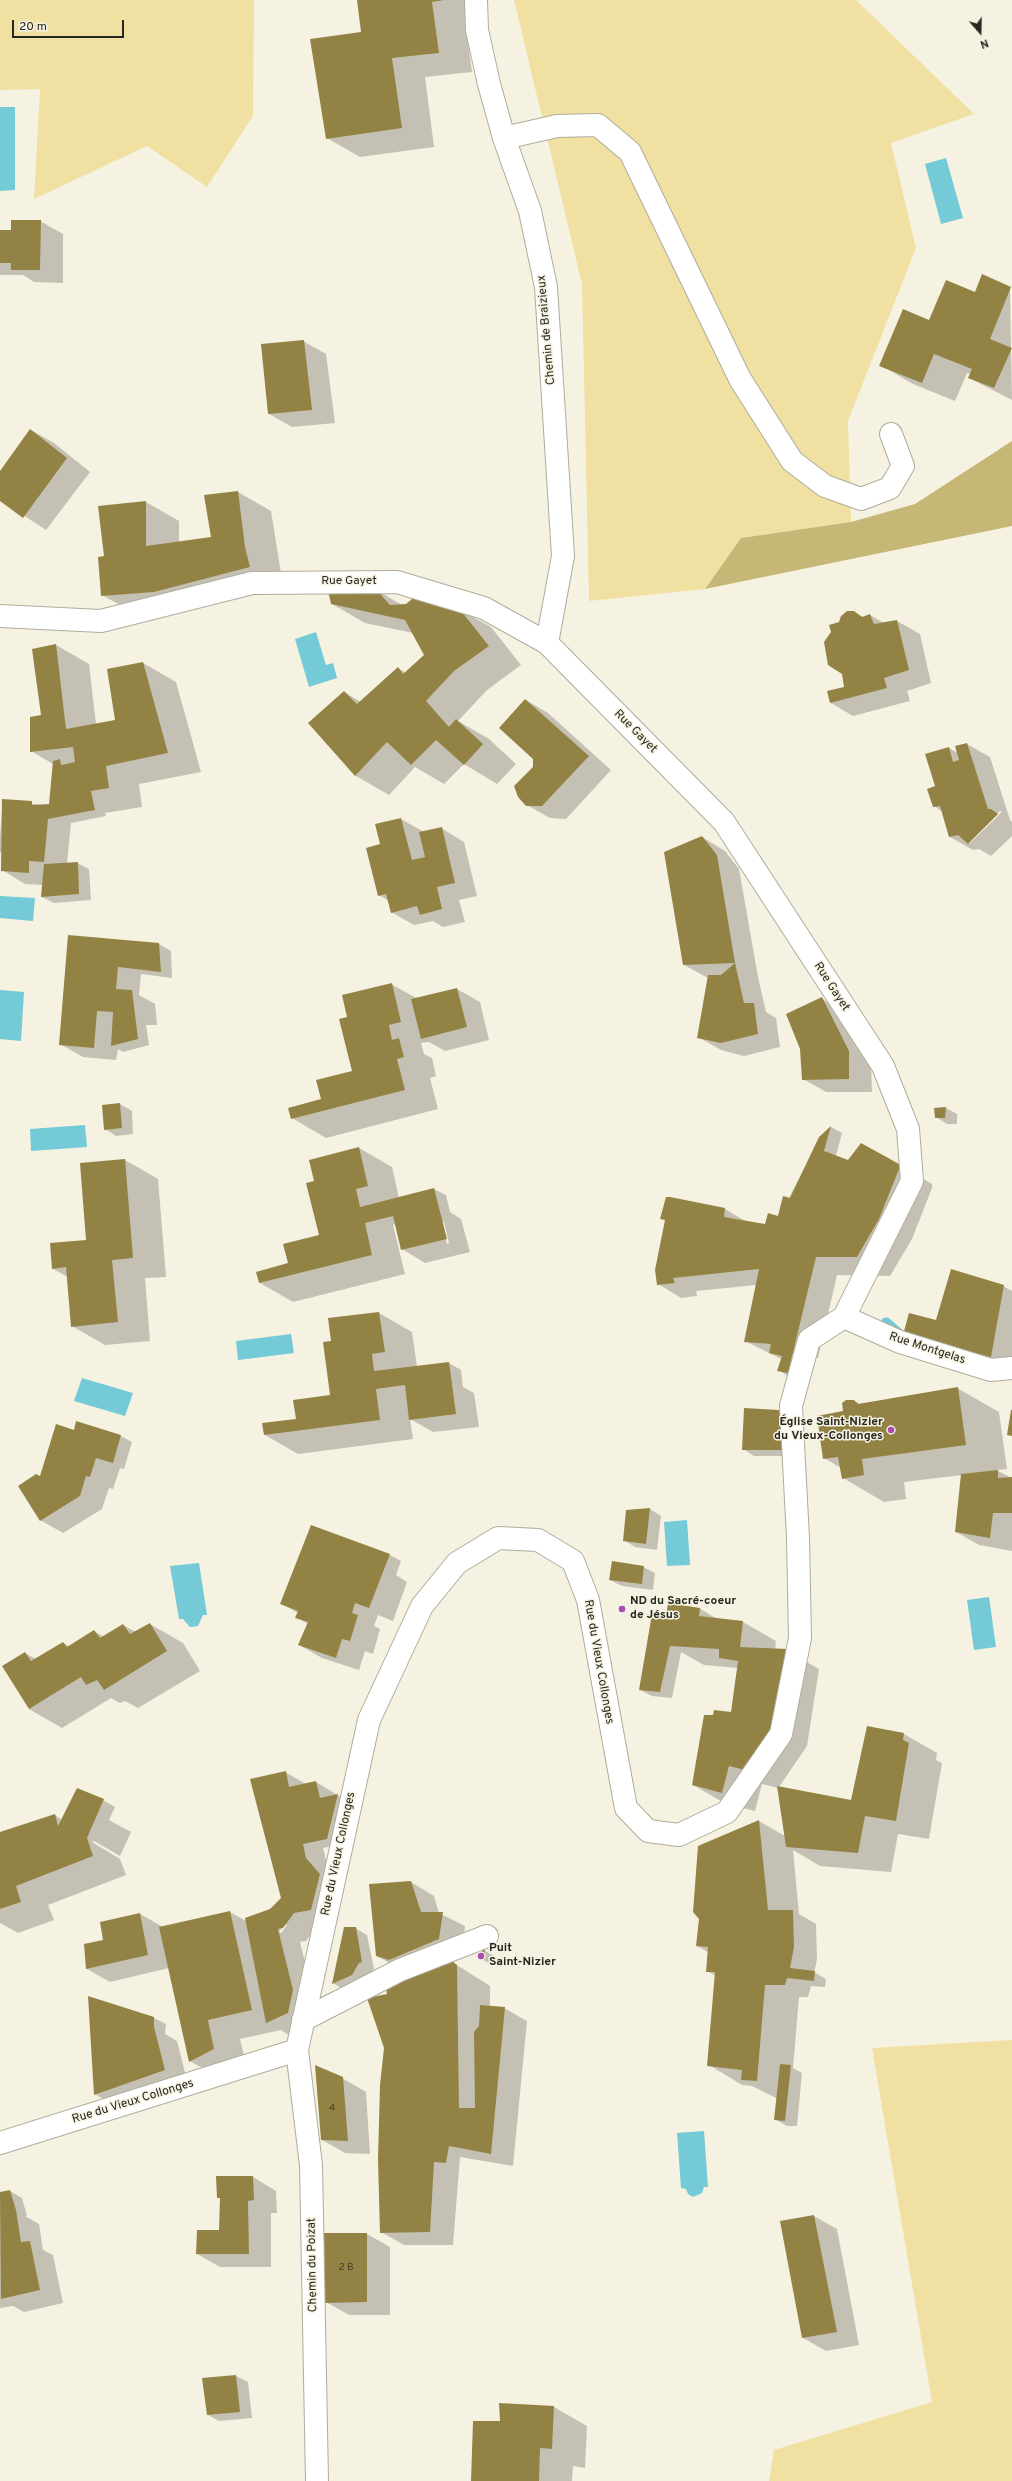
<!DOCTYPE html>
<meta charset="utf-8">
<style>
body{margin:0}
#map{position:relative;width:1012px;height:2481px;overflow:hidden;background:#f6f2e1;font-family:Overpass,sans-serif}
canvas{display:block}
.north{position:absolute;left:960px;top:12px;width:40px;height:40px;-webkit-text-stroke:3px #f6f2e1;paint-order:stroke;rotate:160deg;font-size:11px;font-weight:700;line-height:16px;text-align:center;color:#272620}
.north::after{content:'';display:block;margin:auto;width:14px;height:18px;background:#272620;clip-path:polygon(50% 0,100% 100%,50% 72%,0 100%)}
.scale{position:absolute;left:12px;top:20px;width:112px;height:18px;box-sizing:border-box;border:2px solid #272620;border-top:0;padding-left:5px;font-size:12px;line-height:14px;white-space:nowrap;color:#272620;-webkit-text-stroke:3px #f6f2e1;paint-order:stroke}
</style>
<div id="map">
<canvas width="1012" height="2481"></canvas>
<div class="north">N</div>
<div class="scale">20 m</div>
</div>
<script>
const ctx = document.querySelector('canvas').getContext('2d');
ctx.lineJoin = 'round';
function paint(path, color) { ctx.fillStyle = color; ctx.fill(path, 'evenodd'); }
const shape = rows => new Path2D(rows.map(r => 'M' + r).join(''));
function trace(path, color, width, dash) { ctx.strokeStyle = color; ctx.lineWidth = width; ctx.lineCap = dash ? 'butt' : 'round'; ctx.setLineDash(dash || []); ctx.stroke(path); }
function write(font, color, halo, rows, align = 'center') {
  ctx.font = font + ' Overpass,sans-serif'; ctx.lineWidth = 3; ctx.setLineDash([]); ctx.textBaseline = 'middle'; ctx.strokeStyle = halo; ctx.fillStyle = color; for (const [text, x, y, turn = 0] of rows) {
    ctx.save(); ctx.translate(x, y); ctx.rotate((+turn || 0) * Math.PI / 180); ctx.textAlign = isNaN(turn) ? turn : align; if (halo) ctx.strokeText(text, 0, 0); ctx.fillText(text, 0, 0); ctx.restore();
  }
}
paint(shape([
 [0,0,254,0,253,116,207,187,147,146,34,199,40,89,0,90],
 [514,0,856,0,974,114,891,143,916,248,848,421,851,522,741,538,705,589,589,601,582,284],
 [1012,2040,1012,2481,769,2481,774,2450,932,2402,872,2048]
]), '#f0e1a3');
paint(shape([
 [1012,441,1012,526,705,589,741,538,851,522,915,504]
]), '#c6b777');
paint(shape([
 [0,107,15,107,15,190,0,191],
 [946,158,963,218,941,224,925,164],
 [316,632,326,665,333,663,337,678,309,687,295,639],
 [0,896,35,898,33,921,0,918],
 [0,990,24,992,21,1041,0,1039],
 [85,1125,87,1147,31,1151,30,1129],
 [291,1334,294,1353,238,1360,236,1341],
 [82,1378,133,1393,125,1416,74,1401],
 [687,1520,690,1565,667,1566,664,1522],
 [199,1563,207,1615,203,1615,198,1626,190,1627,183,1619,179,1619,170,1566],
 [989,1597,996,1647,974,1650,967,1600],
 [704,2131,708,2187,704,2187,702,2193,693,2197,688,2194,686,2189,681,2188,677,2133]
]), '#74cad7');
paint(shape([
 [358,0,477,0,479,19,465,21,472,72,425,77,434,147,360,157,327,138,362,33],
 [40,221,63,234,63,283,34,282,23,275,0,275,0,231,12,231],
 [1010,288,1012,400,969,378,971,374,967,373,955,401,913,384,880,365,930,322,975,294],
 [303,341,326,354,335,423,292,427,269,414],
 [31,430,54,443,90,472,46,530,0,500,0,473],
 [238,492,271,511,283,586,136,614,102,595,105,557,146,502,179,521,179,543,212,538],
 [375,589,402,605,457,608,491,627,521,665,487,690,458,721,489,739,516,764,497,784,464,764,444,784,415,767,389,795,356,776,310,723,344,692,361,702,398,668,406,673,426,655,413,633,365,623,332,604],
 [853,612,863,617,870,615,884,623,897,621,920,634,931,683,907,691,910,701,853,716,831,703,845,688,840,623],
 [56,645,89,664,96,724,116,720,143,663,176,682,201,772,139,784,142,807,105,813,106,816,71,823,67,863,77,863,89,869,91,900,54,903,42,897,43,885,25,884,2,870,3,854,0,852,0,836,3,800,50,806,53,764,31,751,42,716,33,650],
 [526,700,548,713,611,770,566,819,550,818,527,805,534,758],
 [967,744,990,757,1010,820,1012,822,1012,836,991,856,979,849,973,850,950,837,943,812,934,806,949,748,958,753],
 [1000,811,1002,812,969,844,969,841],
 [401,819,424,832,441,828,464,842,477,896,459,900,465,922,443,927,433,921,414,925,391,912,389,901,379,895,381,844],
 [702,837,725,851,739,869,758,977,766,1012,776,1018,780,1047,744,1056,721,1050,698,1037,708,978,684,965],
 [69,936,159,944,171,951,172,978,141,974,139,995,155,1004,157,1025,146,1025,149,1045,123,1052,118,1049,116,1060,83,1057,60,1044],
 [391,984,418,999,457,989,480,1002,489,1040,445,1051,429,1042,421,1043,424,1054,432,1058,436,1076,430,1078,438,1109,326,1138,292,1118,322,1100,353,1071,348,1017],
 [822,999,845,1012,871,1065,872,1092,826,1092,803,1079],
 [120,1104,132,1111,133,1134,116,1136,105,1129],
 [946,1108,957,1114,957,1124,947,1124,936,1117],
 [831,1127,842,1133,836,1156,849,1161,899,1165,932,1184,932,1188,912,1239,890,1276,837,1275,818,1358,805,1357,789,1377,778,1370,781,1359,745,1341,756,1285,696,1291,697,1296,681,1298,658,1284,666,1221,662,1218,667,1198,725,1209,747,1222,766,1225,779,1217,820,1138],
 [359,1148,392,1167,399,1198,434,1189,446,1195,450,1212,461,1219,470,1252,425,1263,402,1249,396,1224,393,1225,405,1274,293,1302,260,1283,290,1264,321,1236,315,1182],
 [442,1222,444,1222,449,1243,447,1244],
 [125,1160,158,1179,166,1277,145,1278,150,1341,105,1345,72,1326,68,1277,53,1269,87,1240],
 [1003,1286,1012,1291,1012,1369,927,1347,936,1321],
 [379,1313,412,1332,417,1367,449,1363,461,1370,463,1387,474,1393,479,1427,433,1432,410,1419,413,1439,298,1454,265,1435,297,1420,331,1396],
 [957,1388,999,1412,1007,1469,996,1470,1012,1478,1012,1551,979,1545,956,1532,962,1475,904,1482,906,1499,884,1502,843,1478,841,1468,824,1458,844,1412,854,1401,860,1404],
 [779,1411,790,1417,795,1456,754,1456,743,1449],
 [77,1422,121,1436,132,1442,124,1469,120,1468,113,1489,109,1488,102,1509,63,1533,40,1520,41,1477,79,1433],
 [650,1509,661,1516,657,1550,635,1547,624,1540],
 [390,1555,401,1561,396,1575,407,1582,393,1621,378,1615,374,1626,380,1629,373,1654,365,1651,359,1670,322,1658,299,1645,308,1624,296,1617,298,1613,282,1604],
 [643,1567,655,1573,653,1590,622,1586,610,1580],
 [699,1608,717,1619,743,1622,776,1641,775,1650,786,1650,819,1669,807,1746,779,1787,852,1801,868,1727,904,1734,937,1753,936,1760,942,1763,929,1839,898,1834,891,1872,820,1866,793,1850,799,1914,816,1924,817,1960,814,1972,826,1979,825,1987,811,1986,808,1997,799,1997,793,2068,802,2073,797,2126,787,2126,775,2119,778,2099,752,2086,742,2085,709,2065,716,1976,707,1971,708,1952,697,1946,759,1821,785,1836,778,1788,762,1784,755,1811,726,1804,693,1785,714,1716,732,1713,738,1668,704,1665,681,1652,672,1698,652,1696,640,1690,667,1618],
 [150,1624,183,1643,200,1671,138,1708,125,1701,120,1703,111,1698,62,1728,29,1709,25,1653,36,1659,63,1643,70,1647,94,1631,104,1637,123,1625,136,1632],
 [285,1772,306,1784,316,1782,349,1802,338,1845,323,1848,329,1872,318,1925,306,1941,300,1942,315,2003,290,2036,281,2030,240,2039,247,2068,223,2080,190,2061,169,1968,110,1982,87,1969,85,1945,104,1941,140,1914,163,1927,230,1912,246,1921,271,1910,282,1899],
 [284,1925,287,1925,281,1933,279,1932],
 [103,1800,115,1807,109,1820,131,1832,120,1856,94,1841,92,1842,120,1859,126,1875,48,1905,54,1920,18,1933,0,1923,0,1833,55,1815,62,1820],
 [411,1882,434,1896,439,1913,465,1926,462,1952,400,1969,377,1956],
 [355,1928,367,1935,374,1969,363,1982,344,1990,333,1983],
 [485,1951,496,1957,495,1966,479,1958,479,1953],
 [452,1962,490,1986,490,2006,504,2008,527,2021,513,2166,460,2157,453,2245,404,2245,381,2232,389,1994],
 [154,2018,166,2024,165,2034,177,2041,188,2084,118,2108,95,2094],
 [342,2078,366,2092,370,2154,345,2153,322,2140],
 [253,2177,276,2191,277,2213,271,2213,271,2267,220,2267,197,2254,220,2231,221,2199,218,2197],
 [10,2191,22,2198,27,2216,25,2216,39,2224,43,2250,53,2255,63,2303,24,2312,13,2306,0,2308,0,2193],
 [814,2216,837,2229,859,2345,826,2351,803,2338,781,2222],
 [367,2234,390,2247,390,2315,349,2315,326,2302],
 [236,2376,248,2382,252,2418,219,2421,208,2415,203,2379],
 [554,2407,587,2426,585,2468,573,2466,572,2481,472,2481,500,2422]
]), '#0003');
trace(shape([
 [886,1323,900,1335]
]), '#74cad7', 11);
paint(shape([
 [357,0,444,0,432,2,439,53,392,58,402,128,326,139,310,39,361,32],
 [11,220,41,220,40,270,11,270,11,263,0,263,0,230,11,230],
 [982,274,1011,287,990,339,1012,348,994,388,968,378,972,369,934,354,922,383,879,366,903,309,929,320,946,280,975,292],
 [304,340,312,410,268,414,261,344],
 [30,429,67,458,23,518,0,501,0,471],
 [238,491,245,547,250,567,154,592,101,596,98,557,104,556,98,506,146,501,146,546,211,537,204,495],
 [375,588,390,605,406,604,418,594,458,607,489,646,454,671,426,701,449,727,456,719,483,744,464,765,436,740,411,765,387,742,355,776,308,723,344,691,357,704,398,667,403,674,424,655,405,620,331,604,328,590],
 [847,611,854,611,862,617,870,614,874,624,897,620,909,670,884,678,887,688,830,703,827,691,844,687,842,674,828,665,824,642,831,632,829,625,839,622,841,616],
 [56,644,66,729,115,720,107,669,143,662,168,753,106,766,109,788,91,791,95,810,48,819,44,862,29,861,29,873,1,871,2,799,32,801,32,805,49,804,53,761,60,759,61,765,75,762,73,747,30,752,30,717,41,715,32,649],
 [525,699,589,756,542,806,526,806,518,797,514,786,533,767,533,759,499,728],
 [967,743,988,809,991,809,998,814,968,844,958,835,949,837,940,806,933,807,927,789,935,786,925,754,949,747,953,762,959,760,955,746],
 [401,818,412,860,425,857,419,832,442,827,455,883,437,887,442,909,420,915,417,906,391,913,386,894,378,896,366,848,380,844,375,824],
 [702,836,717,855,735,963,744,1003,754,1003,758,1034,721,1043,697,1038,708,975,721,975,735,963,683,965,664,852],
 [78,862,79,894,41,897,44,864],
 [68,935,159,943,161,972,118,967,116,989,132,990,138,1039,111,1046,113,1012,97,1011,94,1048,59,1045],
 [392,983,401,1022,389,1025,392,1040,399,1038,404,1057,397,1059,405,1090,291,1119,288,1108,321,1099,316,1080,352,1071,339,1019,347,1017,342,995],
 [457,988,467,1027,421,1039,411,999],
 [822,997,849,1051,849,1079,802,1080,800,1049,786,1014],
 [120,1103,122,1128,104,1130,102,1105],
 [946,1107,945,1118,935,1118,934,1108],
 [831,1126,824,1151,848,1160,861,1143,899,1164,899,1169,879,1219,857,1257,816,1257,788,1373,777,1371,782,1356,769,1353,771,1344,744,1342,759,1269,673,1278,675,1283,657,1285,655,1270,665,1220,660,1219,666,1197,670,1197,725,1208,724,1217,765,1224,768,1213,778,1216,783,1196,790,1198,819,1137],
 [359,1147,368,1186,356,1189,360,1207,434,1188,447,1239,401,1250,393,1216,365,1223,372,1255,259,1283,256,1272,288,1263,283,1244,319,1235,306,1183,314,1181,309,1160],
 [125,1159,133,1258,112,1260,118,1322,71,1327,66,1267,52,1269,50,1243,86,1240,80,1163],
 [951,1269,1004,1285,991,1357,903,1335,909,1313,936,1320],
 [379,1312,385,1352,372,1354,374,1371,449,1362,456,1414,409,1420,405,1385,376,1389,380,1420,264,1435,262,1423,296,1419,293,1400,330,1395,323,1342,331,1341,328,1318],
 [958,1387,966,1445,862,1459,864,1475,842,1479,838,1457,823,1459,817,1416,843,1411,842,1403,846,1400,854,1400,858,1404],
 [744,1408,779,1410,784,1450,742,1450],
 [1011,1410,1012,1410,1012,1436,1007,1435],
 [76,1421,121,1435,113,1463,96,1458,90,1477,86,1476,80,1496,40,1521,18,1486,36,1474,40,1476,56,1424,74,1430],
 [998,1470,998,1478,1012,1477,1012,1513,993,1513,990,1538,955,1532,961,1474],
 [650,1508,646,1544,623,1541,626,1510],
 [311,1525,390,1554,369,1608,355,1603,352,1613,358,1615,350,1641,342,1639,336,1658,298,1645,308,1622,295,1618,298,1611,280,1604],
 [612,1561,644,1566,642,1584,609,1580],
 [668,1603,700,1608,699,1616,743,1621,740,1647,787,1649,774,1727,745,1770,729,1766,722,1793,692,1785,704,1715,713,1715,714,1710,731,1712,738,1661,719,1658,719,1649,670,1646,660,1692,639,1690,652,1614,666,1617],
 [150,1623,167,1651,104,1690,97,1680,86,1685,81,1677,29,1709,2,1666,25,1652,31,1661,63,1642,67,1647,94,1630,100,1638,123,1624,130,1634],
 [867,1726,904,1733,903,1740,909,1743,896,1821,865,1816,858,1853,786,1847,777,1786,851,1800],
 [286,1771,289,1787,316,1781,320,1798,338,1794,327,1839,303,1844,306,1858,320,1874,311,1910,294,1913,283,1928,278,1929,293,1990,288,2013,266,2023,245,1918,270,1909,281,1898,250,1779],
 [77,1788,104,1799,87,1838,93,1856,16,1886,21,1902,0,1909,0,1832,55,1814,58,1826],
 [759,1820,768,1910,793,1910,794,1947,790,1968,815,1971,814,1981,787,1978,785,1985,765,1985,757,2081,741,2080,742,2070,707,2066,715,1972,706,1972,708,1947,696,1946,699,1919,693,1912,698,1846],
 [411,1881,421,1912,443,1912,439,1939,389,1960,376,1956,369,1884],
 [230,1911,252,2010,208,2020,214,2049,189,2062,159,1927],
 [140,1913,148,1955,86,1969,84,1944,103,1940,100,1922],
 [344,1927,356,1927,362,1962,359,1963,352,1975,332,1984],
 [485,1949,483,1960,478,1959,479,1952],
 [452,1961,457,1965,459,2108,475,2108,474,2032,479,2026,480,2005,505,2007,491,2154,449,2146,446,2163,434,2162,430,2232,380,2233,378,2159,380,2085,384,2048,367,1998,387,1994,385,1982],
 [88,1996,154,2017,154,2027,165,2070,94,2095],
 [780,2064,791,2065,785,2121,774,2120],
 [315,2065,343,2077,348,2141,321,2140],
 [216,2176,253,2176,254,2200,248,2201,249,2254,196,2254,197,2230,219,2230,220,2198,217,2198],
 [10,2190,16,2210,12,2211,16,2210,21,2242,30,2241,40,2290,1,2299,0,2192],
 [814,2215,837,2332,802,2338,780,2221],
 [324,2233,367,2233,367,2302,325,2303],
 [236,2375,240,2412,207,2415,202,2378],
 [499,2403,554,2406,552,2449,540,2448,539,2481,471,2481,473,2421,500,2421]
]), '#928344');
const service = shape([
 [504,138,557,126,598,125,630,152,740,379,792,461,825,486,861,499,890,488,903,466,891,434]
]);
const minor = shape([
 [476,0,477,30,489,84,504,138,530,211,546,287,563,556,547,643],
 [0,616,101,621,252,583,397,582,484,608,547,643,724,822,883,1066,908,1129,912,1181,844,1317,809,1340,791,1406,798,1538,800,1638,781,1734,727,1812,679,1835,648,1831,626,1808,588,1600,573,1561,538,1540,498,1538,457,1563,422,1606,369,1720,297,2050,311,2165,317,2481],
 [844,1317,900,1342,991,1370,1012,1368],
 [303,2020,400,1970,487,1936],
 [0,2143,297,2050]
]);
trace(service, '#afac9c', 24);
trace(minor, '#afac9c', 24);
trace(service, '#fff', 22);
trace(minor, '#fff', 22);
for (const [x, y, r, color] of [
 [891,1430,4,"#a94cb5"],
 [622,1609,4,"#a94cb5"],
 [481,1956,4,"#a94cb5"]
]) { const dot = new Path2D(); dot.arc(x, y, r, 0, 2 * Math.PI); ctx.fillStyle = color; ctx.fill(dot); trace(dot, '#f6f2e1', 1.5); }
write('10px', '#423d29', null, [
 ["4",332,2109],
 ["2 B",346,2268]
]);
write('12px', '#272620', '#f6f2e1', [
 ["Chemin de Braizieux",547,330,-95],
 ["Rue Gayet",349,582],
 ["Rue Gayet",635,732,45],
 ["Rue Gayet",831,987,57],
 ["Rue Montgelas",927,1349,18],
 ["Rue du Vieux Collonges",598,1662,80],
 ["Rue du Vieux Collonges",339,1854,-78],
 ["Rue du Vieux Collonges",133,2102,-17],
 ["Chemin du Poizat",313,2265,-91]
]);
write('bold 12px', '#272620', '#f6f2e1', [
 ["Église Saint-Nizier",883,1423,"right"],
 ["du Vieux-Collonges",883,1437,"right"],
 ["ND du Sacré-coeur",630,1602],
 ["de Jésus",630,1616],
 ["Puit",489,1949],
 ["Saint-Nizier",489,1963]
], 'left');
</script>
